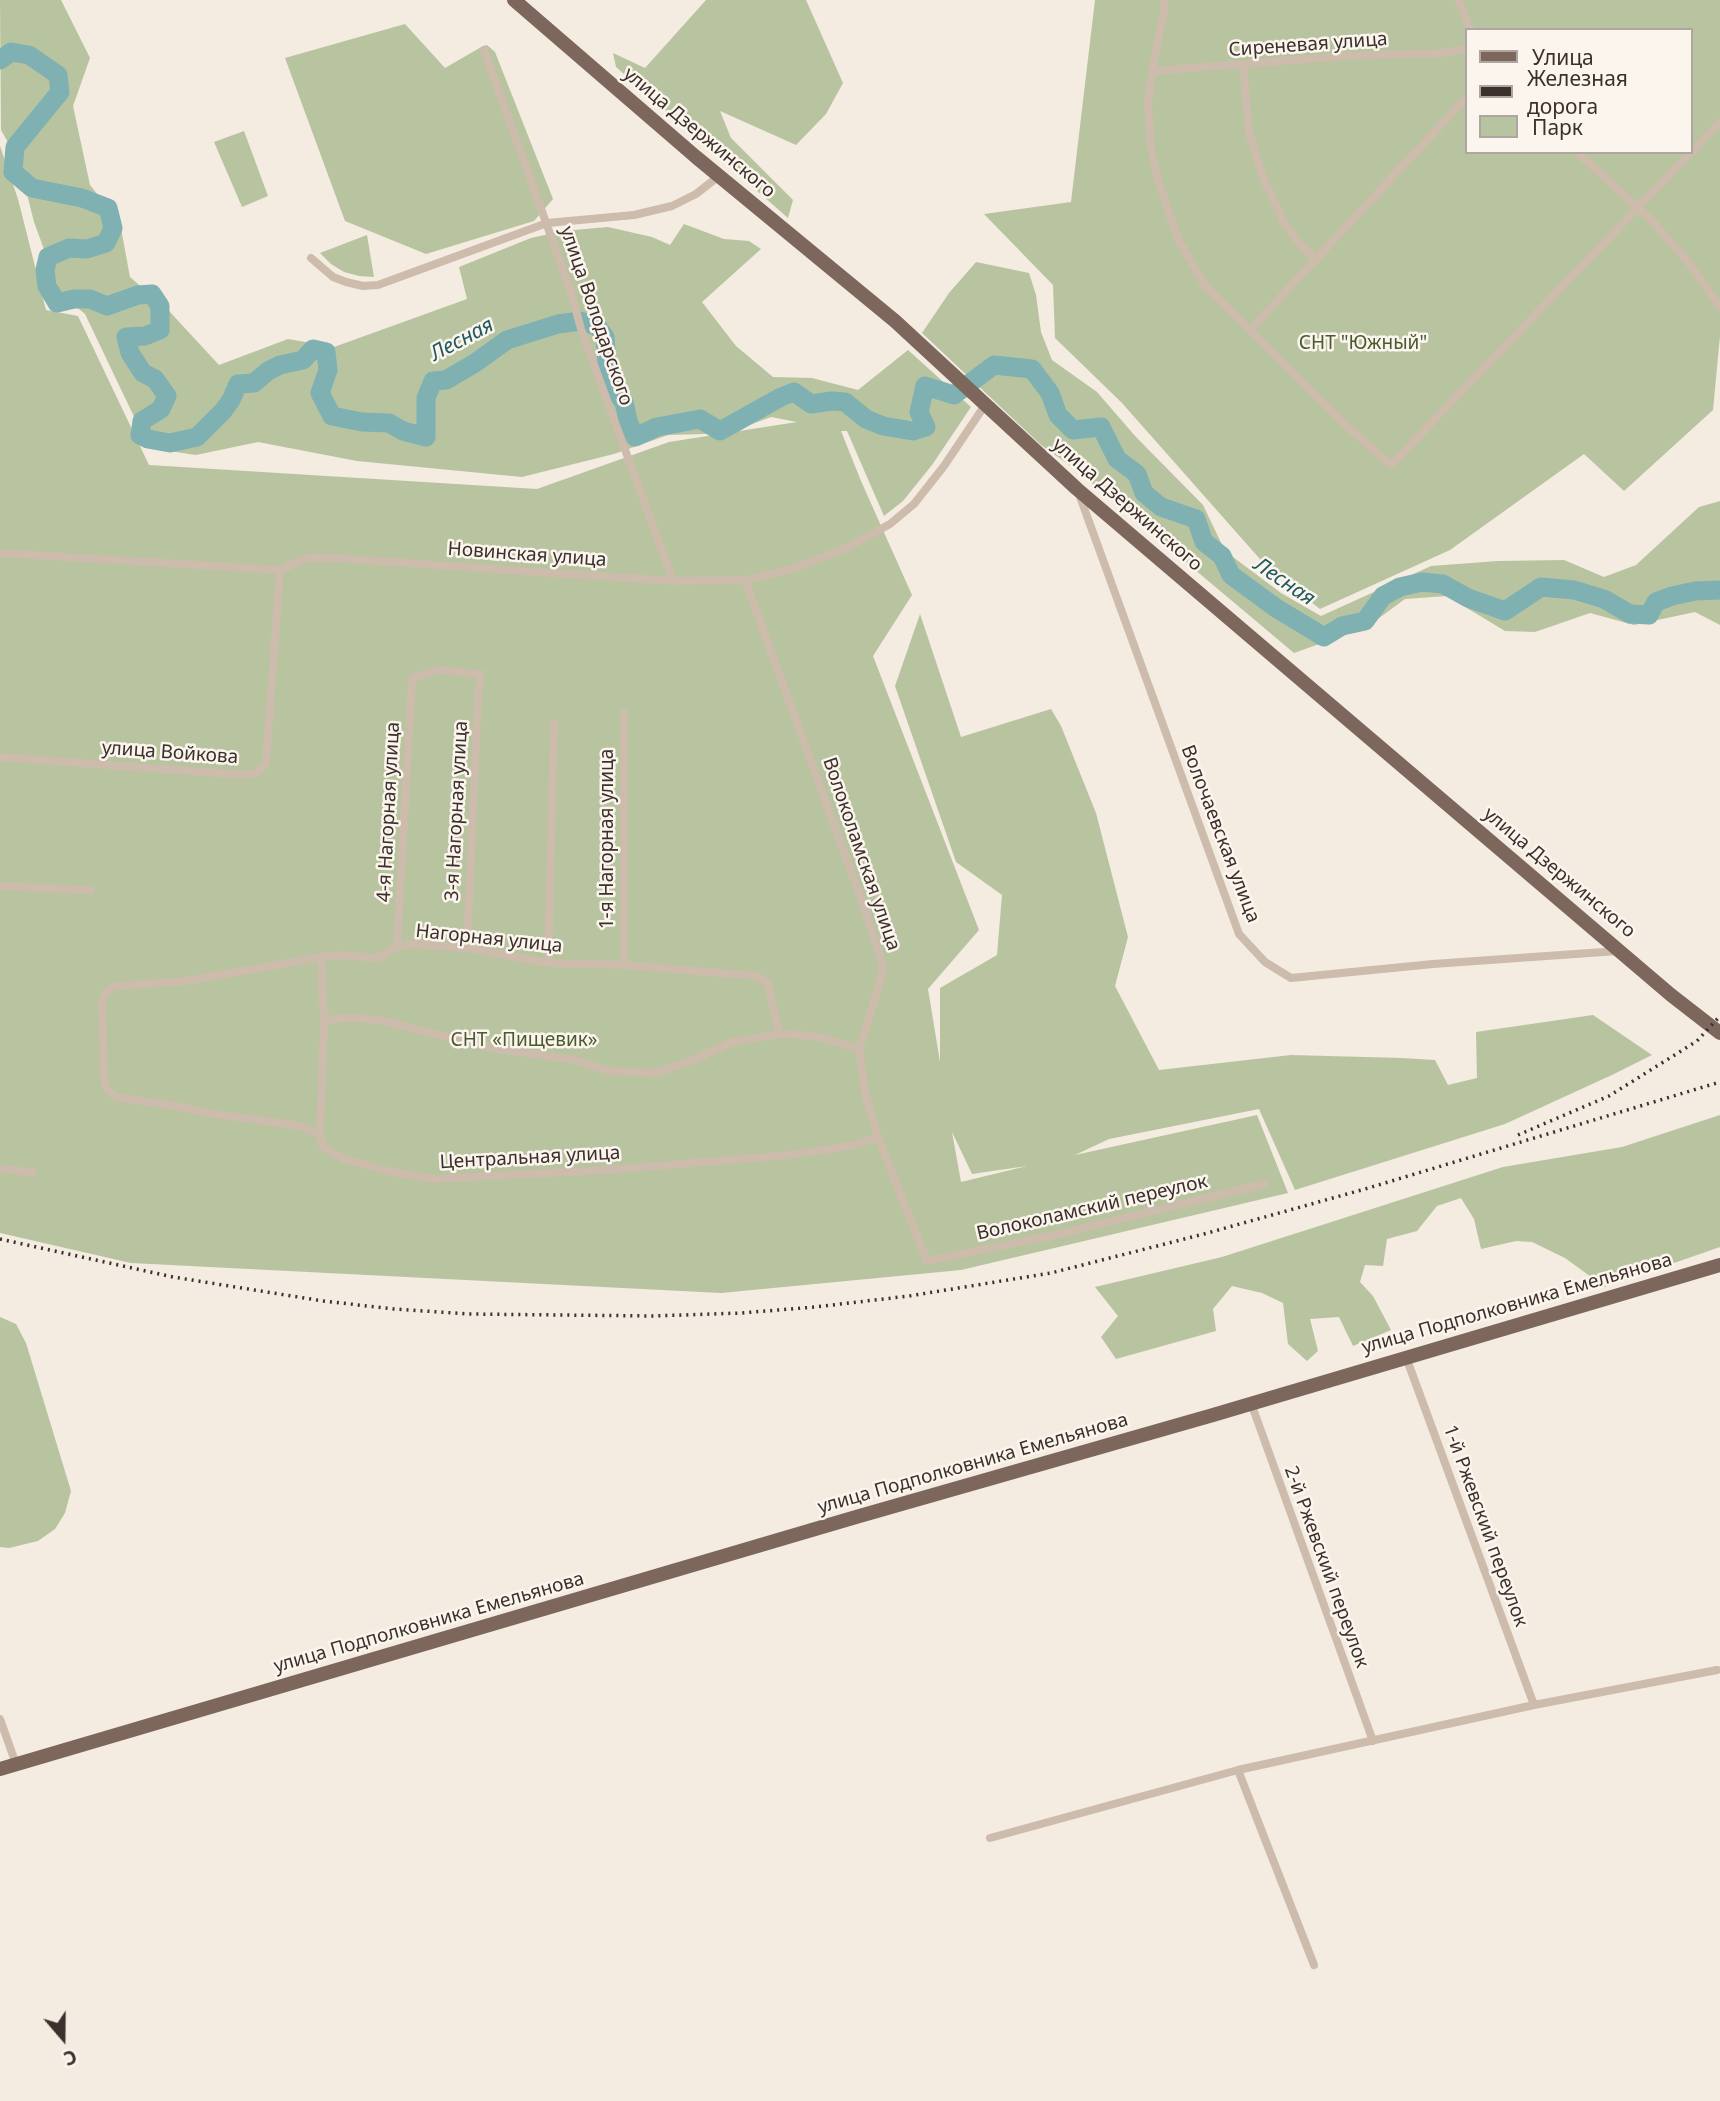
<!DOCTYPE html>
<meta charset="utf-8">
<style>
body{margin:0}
#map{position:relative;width:1720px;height:2101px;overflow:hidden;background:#f4ebe1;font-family:"Noto Sans",sans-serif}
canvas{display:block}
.legend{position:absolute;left:1465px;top:28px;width:228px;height:126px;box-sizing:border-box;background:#fbf5ee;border:2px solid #aea6a0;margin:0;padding:9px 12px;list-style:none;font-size:21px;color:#3b302b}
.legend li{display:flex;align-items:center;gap:14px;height:35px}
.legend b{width:35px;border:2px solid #aea6a0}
.north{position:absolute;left:28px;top:2003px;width:70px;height:70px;-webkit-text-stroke:5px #fbf5ee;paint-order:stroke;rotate:160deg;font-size:19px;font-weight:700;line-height:28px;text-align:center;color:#3b302b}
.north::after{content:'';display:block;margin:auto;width:24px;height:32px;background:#3b302b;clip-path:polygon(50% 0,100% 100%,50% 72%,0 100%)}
</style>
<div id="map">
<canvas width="1720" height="2101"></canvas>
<ul class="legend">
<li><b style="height:9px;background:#7d675c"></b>Улица</li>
<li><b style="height:9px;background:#3b302b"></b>Железная дорога</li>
<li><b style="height:19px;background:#b8c4a0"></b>Парк</li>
</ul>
<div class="north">С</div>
</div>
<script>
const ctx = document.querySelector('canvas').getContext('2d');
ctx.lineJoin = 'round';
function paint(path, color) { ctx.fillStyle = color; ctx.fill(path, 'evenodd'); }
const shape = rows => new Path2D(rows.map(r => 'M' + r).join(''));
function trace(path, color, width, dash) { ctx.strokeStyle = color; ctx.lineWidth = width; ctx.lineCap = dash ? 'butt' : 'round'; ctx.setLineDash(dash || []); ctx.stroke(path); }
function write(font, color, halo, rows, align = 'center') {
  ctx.font = font + ' "Noto Sans",sans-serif'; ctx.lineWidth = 5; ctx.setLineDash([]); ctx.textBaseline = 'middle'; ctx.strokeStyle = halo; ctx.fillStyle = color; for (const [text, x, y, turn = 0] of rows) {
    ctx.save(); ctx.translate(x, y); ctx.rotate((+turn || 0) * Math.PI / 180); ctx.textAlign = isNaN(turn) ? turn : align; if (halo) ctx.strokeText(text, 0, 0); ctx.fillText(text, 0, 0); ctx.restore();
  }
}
paint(shape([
 [0,0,61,0,90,58,73,106,90,185,120,223,130,277,170,312,219,365,288,339,334,347,467,299,459,267,531,238,563,231,608,227,652,237,670,245,684,224,724,239,749,241,761,249,702,302,736,346,773,377,812,378,858,390,908,350,971,407,932,465,903,501,884,516,847,431,841,431,861,481,912,595,873,656,979,930,928,989,940,1062,940,988,997,955,1002,895,956,862,895,686,920,614,961,737,1051,709,1061,726,1096,813,1128,937,1115,986,1159,1070,1291,1055,1402,1058,1435,1060,1448,1085,1477,1078,1476,1032,1593,1015,1652,1055,1614,1074,1505,1124,1295,1190,1259,1109,1109,1139,1075,1155,1257,1115,1288,1193,961,1270,721,1293,131,1263,0,1233,0,146,18,199,46,310,78,316,149,465,537,489,669,442,797,422,771,417,741,428,705,434,668,435,614,454,522,477,357,461,258,442,196,455,149,448,85,314,60,293,34,222,19,162,1,130],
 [952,1132,972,1174,1027,1166,961,1182],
 [706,0,806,0,843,83,826,114,796,145,720,111,731,138,793,200,788,218,616,67,613,53,645,68],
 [1095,0,1720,0,1720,336,1713,410,1624,491,1584,454,1450,550,1320,609,1267,567,1122,403,1055,338,1053,285,984,214,1071,202],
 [1466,30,1690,30,1690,152,1466,152],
 [405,24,445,68,483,46,487,45,495,52,553,199,534,221,426,254,345,221,285,58],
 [244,131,268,196,242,207,214,142],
 [367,235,374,277,359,276,344,272,331,264,320,253],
 [976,262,1029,273,1036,295,1041,332,1052,360,1097,392,1136,437,1203,505,1225,551,1281,593,1321,616,1431,566,1498,561,1564,560,1604,577,1636,565,1699,507,1720,501,1720,625,1695,612,1634,625,1590,613,1535,632,1505,631,1447,596,1405,599,1367,627,1294,653,1075,469,1041,445,922,333,949,293],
 [1720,1115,1720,1247,1605,1287,1565,1258,1532,1242,1516,1241,1481,1249,1474,1219,1461,1198,1437,1206,1417,1231,1387,1239,1383,1266,1365,1265,1360,1282,1373,1296,1391,1330,1353,1346,1339,1317,1310,1319,1318,1351,1307,1361,1288,1344,1283,1303,1262,1293,1232,1286,1213,1309,1216,1331,1116,1359,1101,1337,1118,1316,1095,1287,1222,1257,1503,1167,1622,1147],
 [0,1317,16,1324,26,1343,71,1491,65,1513,55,1529,38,1541,9,1548,0,1547]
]), '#b8c4a0');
trace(shape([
 [0,60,11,52,29,55,58,75,60,92,15,147,13,172,32,188,82,198,108,208,113,228,106,243,87,249,69,248,48,257,45,270,47,286,57,303,74,299,90,299,107,306,138,295,152,294,160,306,160,330,145,336,126,337,130,353,143,373,155,379,167,396,161,409,142,421,140,435,148,439,170,443,197,437,223,411,231,400,238,384,254,383,268,371,280,365,303,360,313,349,326,352,328,370,320,393,332,416,362,422,389,423,403,431,426,437,426,398,433,381,446,380,475,363,507,340,558,324,580,321,597,326,605,337,608,377,612,387,624,402,628,421,635,437,657,427,700,419,720,431,781,397,794,392,811,404,832,401,845,402,866,419,883,426,913,431,926,427,919,412,925,386,954,395,994,365,1032,369,1050,393,1058,415,1073,430,1101,427,1117,459,1137,474,1144,493,1161,507,1196,519,1204,542,1222,556,1231,575,1276,608,1324,637,1342,626,1365,621,1383,596,1400,587,1422,582,1443,584,1468,598,1505,611,1541,587,1574,590,1604,599,1630,614,1649,615,1656,602,1672,596,1695,591,1720,590]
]), '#7fb0b2', 19);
trace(shape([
 [1164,0,1164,11,1152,71,1148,105,1151,148,1158,180,1178,239,1205,286,1349,428,1391,465,1720,122],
 [1458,0,1471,30],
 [484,50,571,292,581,329,673,581],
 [1243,65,1249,132,1263,178,1285,224,1299,243,1316,259],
 [1152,71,1346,56,1442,53,1466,49],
 [1577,152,1652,221,1688,262,1720,307],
 [311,258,333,277,346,282,363,286,378,285,547,223,634,215,672,206,696,194,719,176],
 [1250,330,1466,98],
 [1079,494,1239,934,1265,962,1291,978,1433,964,1618,951],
 [0,553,280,570,305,559,317,557,673,581,745,580,792,569,846,548,890,524,914,504,944,466,985,405],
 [745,580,860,896,883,965,878,989,859,1049,865,1093,878,1137,927,1261,1064,1233,1264,1184],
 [624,713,624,965],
 [0,757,243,775,257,773,266,763,280,570],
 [0,886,90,890],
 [397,947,412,678,439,670,481,674,478,695,467,948],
 [321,957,324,1020,320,1135,323,1147,344,1159,388,1171,433,1179,608,1170,790,1155,855,1145,878,1137],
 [548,963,554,724],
 [324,1020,351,1018,380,1020,491,1048,575,1060,609,1071,656,1073,691,1061,732,1042,779,1034,815,1036,859,1049],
 [320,1135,300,1126,207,1113,187,1108,116,1097,111,1093,106,1088,104,1079,102,1001,107,991,115,986,186,981,321,957,338,955,378,958,397,947,411,944,467,948,548,963,624,965,758,976,768,984,779,1034],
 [0,1168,33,1173],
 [1406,1357,1534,1705],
 [1251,1403,1373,1741],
 [0,1719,16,1764],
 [1238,1770,1314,1965],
 [990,1838,1238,1770,1534,1705,1717,1670]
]), '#cdbbac', 8);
trace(shape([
 [514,0,696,157,895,321,1077,489,1671,995,1720,1033],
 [0,1769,856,1517,1213,1415,1720,1265]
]), '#7d675c', 14);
trace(shape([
 [1518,1135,1609,1096,1697,1041,1720,1016],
 [0,1239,173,1277,323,1301,394,1309,469,1314,654,1316,741,1313,815,1307,909,1296,1051,1273,1204,1234,1365,1189,1720,1082]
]), '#3b302b', 3.5, [2, 5]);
write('19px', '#3b302b', '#fbf5ee', [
 ["Сиреневая улица",1308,45,-4],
 ["улица Дзержинского",699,133,40],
 ["улица Володарского",596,316,71],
 ["улица Дзержинского",1127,505,41],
 ["Новинская улица",527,555,4],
 ["улица Войкова",170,753,4],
 ["3-я Нагорная улица",457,811,-87],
 ["4-я Нагорная улица",389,812,-87],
 ["Волочаевская улица",1220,834,69],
 ["1-я Нагорная улица",608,839,-90],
 ["Волоколамская улица",861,854,71],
 ["улица Дзержинского",1559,873,40],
 ["Нагорная улица",489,939,6],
 ["Центральная улица",530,1158,-3],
 ["Волоколамский переулок",1092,1208,-13],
 ["улица Подполковника Емельянова",1517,1304,-16],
 ["улица Подполковника Емельянова",973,1464,-16],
 ["1-й Ржевский переулок",1485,1526,70],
 ["2-й Ржевский переулок",1326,1567,70],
 ["улица Подполковника Емельянова",429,1623,-16]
]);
write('19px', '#4a5a2e', '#fbf5ee', [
 ["СНТ \"Южный\"",1363,344],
 ["СНТ «Пищевик»",524,1041]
]);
write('italic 21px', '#1f5a5e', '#fbf5ee', [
 ["Лесная",462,340,-28],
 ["Лесная",1284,582,34]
]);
</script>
